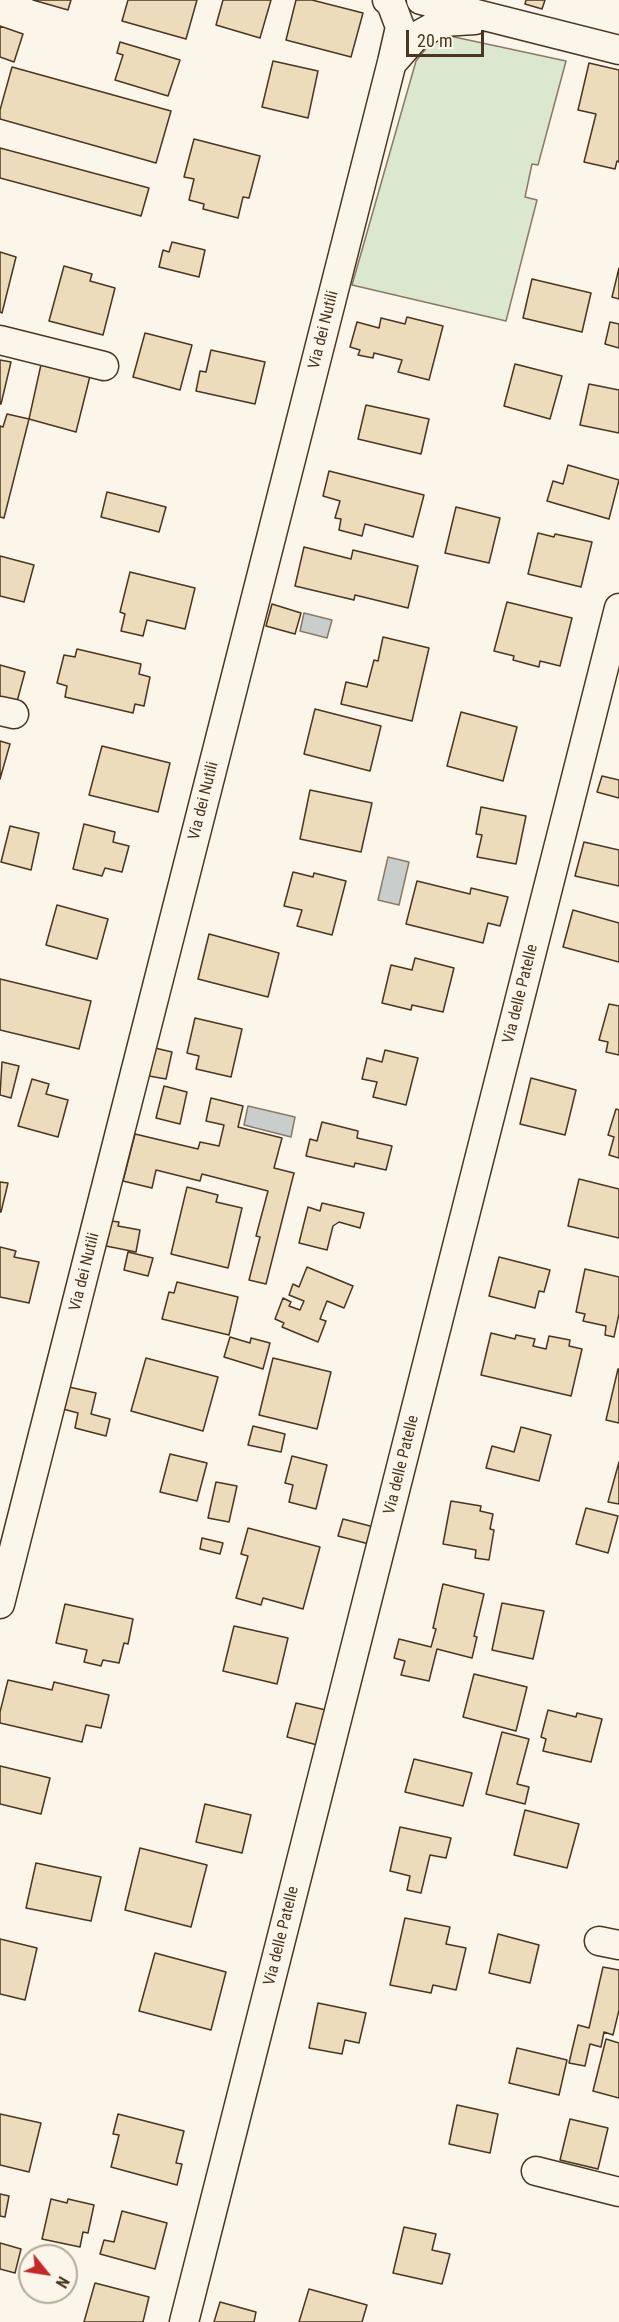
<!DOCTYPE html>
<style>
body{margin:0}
#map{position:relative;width:619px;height:2322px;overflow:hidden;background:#fbf6e9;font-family:"Roboto Condensed",sans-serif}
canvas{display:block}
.north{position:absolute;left:18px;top:2244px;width:60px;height:60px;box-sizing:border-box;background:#fbf6e9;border:2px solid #b4a999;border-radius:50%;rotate:120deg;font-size:16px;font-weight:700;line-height:24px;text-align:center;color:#4a3520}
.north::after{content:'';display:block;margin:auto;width:21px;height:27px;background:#c62828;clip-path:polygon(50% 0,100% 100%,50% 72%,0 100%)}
.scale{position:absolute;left:406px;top:30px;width:78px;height:27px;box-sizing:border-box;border:3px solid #4a3520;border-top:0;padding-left:8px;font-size:18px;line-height:21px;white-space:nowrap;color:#4a3520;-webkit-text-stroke:4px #fbf6e9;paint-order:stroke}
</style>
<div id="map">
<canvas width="619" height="2322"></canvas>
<div class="north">N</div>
<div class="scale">20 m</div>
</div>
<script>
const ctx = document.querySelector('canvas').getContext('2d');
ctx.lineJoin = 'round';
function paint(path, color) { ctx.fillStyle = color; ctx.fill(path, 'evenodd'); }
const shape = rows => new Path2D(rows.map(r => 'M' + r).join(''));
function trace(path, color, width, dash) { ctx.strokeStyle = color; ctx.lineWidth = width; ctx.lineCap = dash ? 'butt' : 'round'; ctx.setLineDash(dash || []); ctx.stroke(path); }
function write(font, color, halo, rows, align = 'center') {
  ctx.font = font + ' "Roboto Condensed",sans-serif'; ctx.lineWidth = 4.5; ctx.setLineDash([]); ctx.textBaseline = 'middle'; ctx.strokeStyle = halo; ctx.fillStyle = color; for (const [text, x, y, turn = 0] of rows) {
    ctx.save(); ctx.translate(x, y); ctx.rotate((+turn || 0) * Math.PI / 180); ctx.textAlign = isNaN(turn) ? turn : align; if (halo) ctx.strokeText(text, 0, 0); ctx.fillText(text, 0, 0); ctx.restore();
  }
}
const green = shape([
 [445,35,566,61,538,165,532,164,525,197,537,200,506,321,352,285,416,61,432,41,445,35]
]);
paint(green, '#dce7d0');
trace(green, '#887966', 1.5);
const water = shape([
 [304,613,332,620,327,638,300,631,304,613],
 [388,857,409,862,399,905,378,900,388,857],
 [248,1106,295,1117,291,1137,244,1125,248,1106]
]);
paint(water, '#c9cecd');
trace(water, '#887966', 1.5);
const building = shape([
 [33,0,71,0,68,10,33,0],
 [128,0,197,0,186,39,122,21,128,0],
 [223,0,271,0,260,38,216,25,223,0],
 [296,0,312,0,363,13,351,57,286,40,296,0],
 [526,0,545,0,542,9,525,4,526,0],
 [0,26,23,34,14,62,0,57,0,26],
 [120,42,180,60,168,96,115,80,123,55,117,53,120,42],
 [273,61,318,71,308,118,262,107,273,61],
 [589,63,619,70,619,162,617,161,615,169,584,162,596,114,578,110,589,63],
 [12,67,171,111,156,163,0,119,0,110,12,67],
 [194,139,260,156,249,198,243,197,238,218,203,209,204,204,189,200,194,179,184,177,194,139],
 [0,148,149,188,141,216,0,178,0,148],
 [172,242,205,250,199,277,159,267,163,250,169,252,172,242],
 [0,252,16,257,2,313,0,312,0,252],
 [64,266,92,274,90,281,115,288,103,335,49,321,64,266],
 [619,268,619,299,612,297,619,268],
 [532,279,591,293,582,332,523,318,532,279],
 [407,317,443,326,429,380,398,372,402,360,374,353,373,358,358,355,360,350,350,347,357,322,379,328,381,318,405,324,407,317],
 [610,322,619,324,619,348,605,344,610,322],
 [145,333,192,345,180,390,133,377,145,333],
 [211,350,265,362,255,404,196,391,200,371,206,372,211,350],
 [0,360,11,362,1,404,0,404,0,360],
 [42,360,91,372,76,432,29,419,42,360],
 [515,364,562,376,550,419,504,406,515,364],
 [589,384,619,390,619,433,580,425,589,384],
 [366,405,429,419,421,454,358,439,366,405],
 [7,414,29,419,4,518,0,517,0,426,3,427,7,414],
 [568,465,619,480,609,519,547,501,553,481,563,484,568,465],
 [329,471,424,495,413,537,365,524,362,536,339,530,341,519,335,518,340,501,323,496,329,471],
 [107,492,166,507,159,532,101,517,107,492],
 [456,507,500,518,489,563,445,553,456,507],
 [538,533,554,537,555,534,592,542,581,587,528,574,538,533],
 [304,547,351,559,353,550,418,566,408,608,355,595,354,600,295,586,304,547],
 [0,556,34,565,24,602,0,596,0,556],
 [130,572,195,588,185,629,147,620,143,636,121,631,125,614,120,612,130,572],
 [507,602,572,618,560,666,540,661,539,667,513,660,514,656,494,651,507,602],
 [272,604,301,613,295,634,266,626,272,604],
 [383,637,429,648,412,721,341,704,346,682,367,687,374,660,378,661,383,637],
 [77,649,141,664,139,674,150,677,144,706,135,704,133,713,65,697,67,686,57,683,64,655,75,657,77,649],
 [0,665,25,672,15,709,0,704,0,665],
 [315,709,381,726,370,771,304,754,315,709],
 [461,712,517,727,503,781,447,766,461,712],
 [0,741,10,744,0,779,0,741],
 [102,746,170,763,158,812,89,795,102,746],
 [602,776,619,780,619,798,597,792,602,776],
 [310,790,372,803,361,852,300,839,310,790],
 [481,807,526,816,516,864,477,857,482,835,476,834,481,807],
 [84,824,115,832,113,842,129,846,122,872,105,868,102,876,73,869,84,824],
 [10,826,39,833,31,870,1,862,10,826],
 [584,842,619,850,619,886,575,876,584,842],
 [293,872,313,877,314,873,346,881,332,935,297,926,302,910,284,906,293,872],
 [417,881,470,894,471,888,508,897,500,926,488,923,483,943,406,924,417,881],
 [57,905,108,919,97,959,46,945,57,905],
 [573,910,619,923,619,962,563,947,573,910],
 [209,934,279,953,268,997,198,979,209,934],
 [415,958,454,968,443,1012,412,1005,411,1010,382,1003,391,965,412,970,415,958],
 [0,979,91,1001,79,1049,0,1030,0,979],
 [609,1004,619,1006,619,1055,606,1052,608,1042,599,1040,609,1004],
 [195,1018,242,1029,231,1077,196,1069,199,1056,187,1053,195,1018],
 [155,1048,172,1052,166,1079,149,1076,155,1048],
 [385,1050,418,1058,406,1105,373,1097,377,1082,362,1079,367,1058,382,1062,385,1050],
 [2,1062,19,1066,11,1098,0,1095,2,1062],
 [531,1078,576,1090,565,1135,520,1124,531,1078],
 [32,1079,49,1084,46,1094,68,1100,58,1137,18,1126,32,1079],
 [164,1086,187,1092,180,1124,156,1118,164,1086],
 [211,1098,243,1106,238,1127,282,1138,274,1168,294,1173,266,1284,249,1280,260,1237,256,1236,268,1191,202,1174,200,1181,156,1170,152,1188,123,1181,135,1134,198,1149,200,1142,219,1146,224,1125,206,1121,211,1098],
 [616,1109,619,1110,619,1158,609,1155,614,1137,608,1135,616,1109],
 [322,1122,358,1131,357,1138,392,1146,386,1170,355,1163,354,1167,306,1156,310,1139,317,1141,322,1122],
 [579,1179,619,1189,619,1238,568,1226,579,1179],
 [0,1182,8,1183,1,1212,0,1212,0,1182],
 [187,1187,218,1195,216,1202,242,1208,228,1268,171,1254,187,1187],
 [322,1203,364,1213,360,1228,339,1222,333,1226,327,1250,299,1243,308,1207,320,1211,322,1203],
 [111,1221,119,1222,118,1226,140,1230,136,1252,106,1246,111,1221],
 [0,1247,16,1251,14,1257,39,1262,29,1303,0,1297,0,1247],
 [128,1252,153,1258,148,1276,124,1270,128,1252],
 [499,1257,550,1270,544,1292,539,1291,535,1308,489,1296,499,1257],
 [307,1267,353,1286,344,1308,327,1301,320,1319,326,1321,318,1342,282,1327,284,1323,275,1319,283,1298,291,1302,289,1306,300,1310,304,1301,289,1295,293,1284,299,1287,307,1267],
 [585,1269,619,1277,619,1314,614,1337,605,1335,606,1326,583,1321,585,1314,576,1312,585,1269],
 [177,1282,238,1297,229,1335,162,1319,169,1292,174,1293,177,1282],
 [491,1333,515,1339,516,1335,535,1339,533,1346,546,1349,549,1336,570,1340,569,1346,582,1349,571,1396,481,1375,491,1333],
 [230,1337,250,1343,251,1338,270,1343,263,1369,224,1357,230,1337],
 [146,1358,218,1377,203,1431,131,1411,146,1358],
 [273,1358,331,1372,317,1429,259,1415,273,1358],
 [618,1369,619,1369,619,1423,606,1420,618,1369],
 [69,1387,96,1393,91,1414,110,1419,106,1436,75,1428,78,1413,63,1409,69,1387],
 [253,1426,285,1434,281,1452,248,1445,253,1426],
 [521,1427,551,1435,539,1481,486,1468,492,1446,514,1452,521,1427],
 [170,1454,207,1463,197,1501,160,1492,170,1454],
 [292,1456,327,1465,316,1509,289,1502,293,1485,285,1483,292,1456],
 [619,1462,619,1504,608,1502,619,1462],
 [216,1482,237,1486,229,1522,208,1518,216,1482],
 [451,1501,481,1506,480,1511,493,1514,490,1529,494,1530,489,1560,475,1558,476,1550,443,1544,451,1501],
 [586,1508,618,1516,608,1553,576,1544,586,1508],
 [343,1519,374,1527,369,1544,338,1536,343,1519],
 [248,1528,320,1547,303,1609,263,1598,261,1605,236,1598,248,1556,241,1554,248,1528],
 [202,1538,223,1543,220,1554,200,1549,202,1538],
 [443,1584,484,1594,474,1636,477,1637,472,1658,437,1649,429,1681,401,1675,405,1661,394,1658,399,1639,431,1647,436,1629,433,1628,443,1584],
 [502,1603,544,1611,533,1659,492,1650,502,1603],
 [65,1604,133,1619,128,1644,124,1643,119,1663,103,1660,101,1666,84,1662,87,1650,56,1643,65,1604],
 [234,1626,288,1638,277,1684,223,1671,234,1626],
 [474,1674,527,1687,516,1731,463,1717,474,1674],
 [8,1680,52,1690,54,1682,109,1695,101,1728,86,1725,82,1742,0,1723,0,1712,8,1680],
 [296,1703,330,1711,321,1746,287,1737,296,1703],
 [548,1710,576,1717,577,1713,602,1719,591,1762,543,1751,546,1739,541,1737,548,1710],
 [502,1732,529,1739,517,1784,529,1787,525,1804,486,1794,502,1732],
 [414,1759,472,1773,463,1806,405,1792,414,1759],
 [0,1766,50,1778,41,1814,0,1804,0,1766],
 [205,1804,251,1815,242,1853,196,1842,205,1804],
 [525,1810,579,1824,567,1868,514,1855,525,1810],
 [400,1827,451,1838,446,1858,430,1855,421,1893,407,1890,410,1876,390,1871,400,1827],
 [140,1848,207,1865,191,1927,125,1910,140,1848],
 [36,1863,101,1877,91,1921,26,1908,36,1863],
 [405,1918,450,1927,446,1944,466,1948,456,1990,433,1985,431,1993,390,1985,405,1918],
 [498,1934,539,1945,530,1983,489,1973,498,1934],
 [0,1939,37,1948,25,2000,0,1994,0,1939],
 [155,1953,226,1972,211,2030,139,2011,155,1953],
 [603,1967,619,1970,619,2010,613,2035,604,2032,601,2047,590,2044,585,2066,569,2063,578,2025,589,2028,603,1967],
 [318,2003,366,2013,359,2043,345,2040,342,2054,309,2048,318,2003],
 [606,2039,619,2043,619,2098,593,2091,606,2039],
 [517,2048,567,2060,559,2095,509,2083,517,2048],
 [457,2105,498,2114,490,2153,449,2144,457,2105],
 [0,2114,41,2123,29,2172,0,2165,0,2114],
 [118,2114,184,2131,176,2163,182,2164,177,2185,111,2167,119,2135,113,2134,118,2114],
 [570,2119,608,2128,598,2169,560,2160,570,2119],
 [0,2194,9,2196,5,2217,0,2216,0,2194],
 [51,2199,67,2203,68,2199,94,2205,88,2233,83,2232,80,2247,42,2239,51,2199],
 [122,2211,167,2223,155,2269,100,2254,104,2240,114,2242,122,2211],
 [404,2227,436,2234,432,2250,450,2254,442,2284,393,2273,404,2227],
 [0,2243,21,2249,15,2273,0,2269,0,2243],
 [95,2283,149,2297,143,2322,84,2322,95,2283],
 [309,2289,367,2305,362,2322,299,2322,309,2289],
 [220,2302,256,2312,254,2322,214,2322,220,2302]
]);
paint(building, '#ecdcbc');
trace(building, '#4a3520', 1.5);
const minor = shape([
 [421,0,619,50],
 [393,62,415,37,442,22,475,20],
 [0,340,104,366],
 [0,711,14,714],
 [0,1604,392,62,400,27,391,3,387,0],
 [599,1941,619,1945],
 [536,2171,619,2192],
 [184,2322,619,608]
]);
trace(minor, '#4a3520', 31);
trace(minor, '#fbf6e9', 28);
write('16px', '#4a3520', '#fbf6e9', [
 ["Via dei Nutili",324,330,-76],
 ["Via dei Nutili",204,801,-76],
 ["Via delle Patelle",521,994,-76],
 ["Via dei Nutili",85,1272,-76],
 ["Via delle Patelle",402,1465,-76],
 ["Via delle Patelle",282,1936,-76]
]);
</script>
